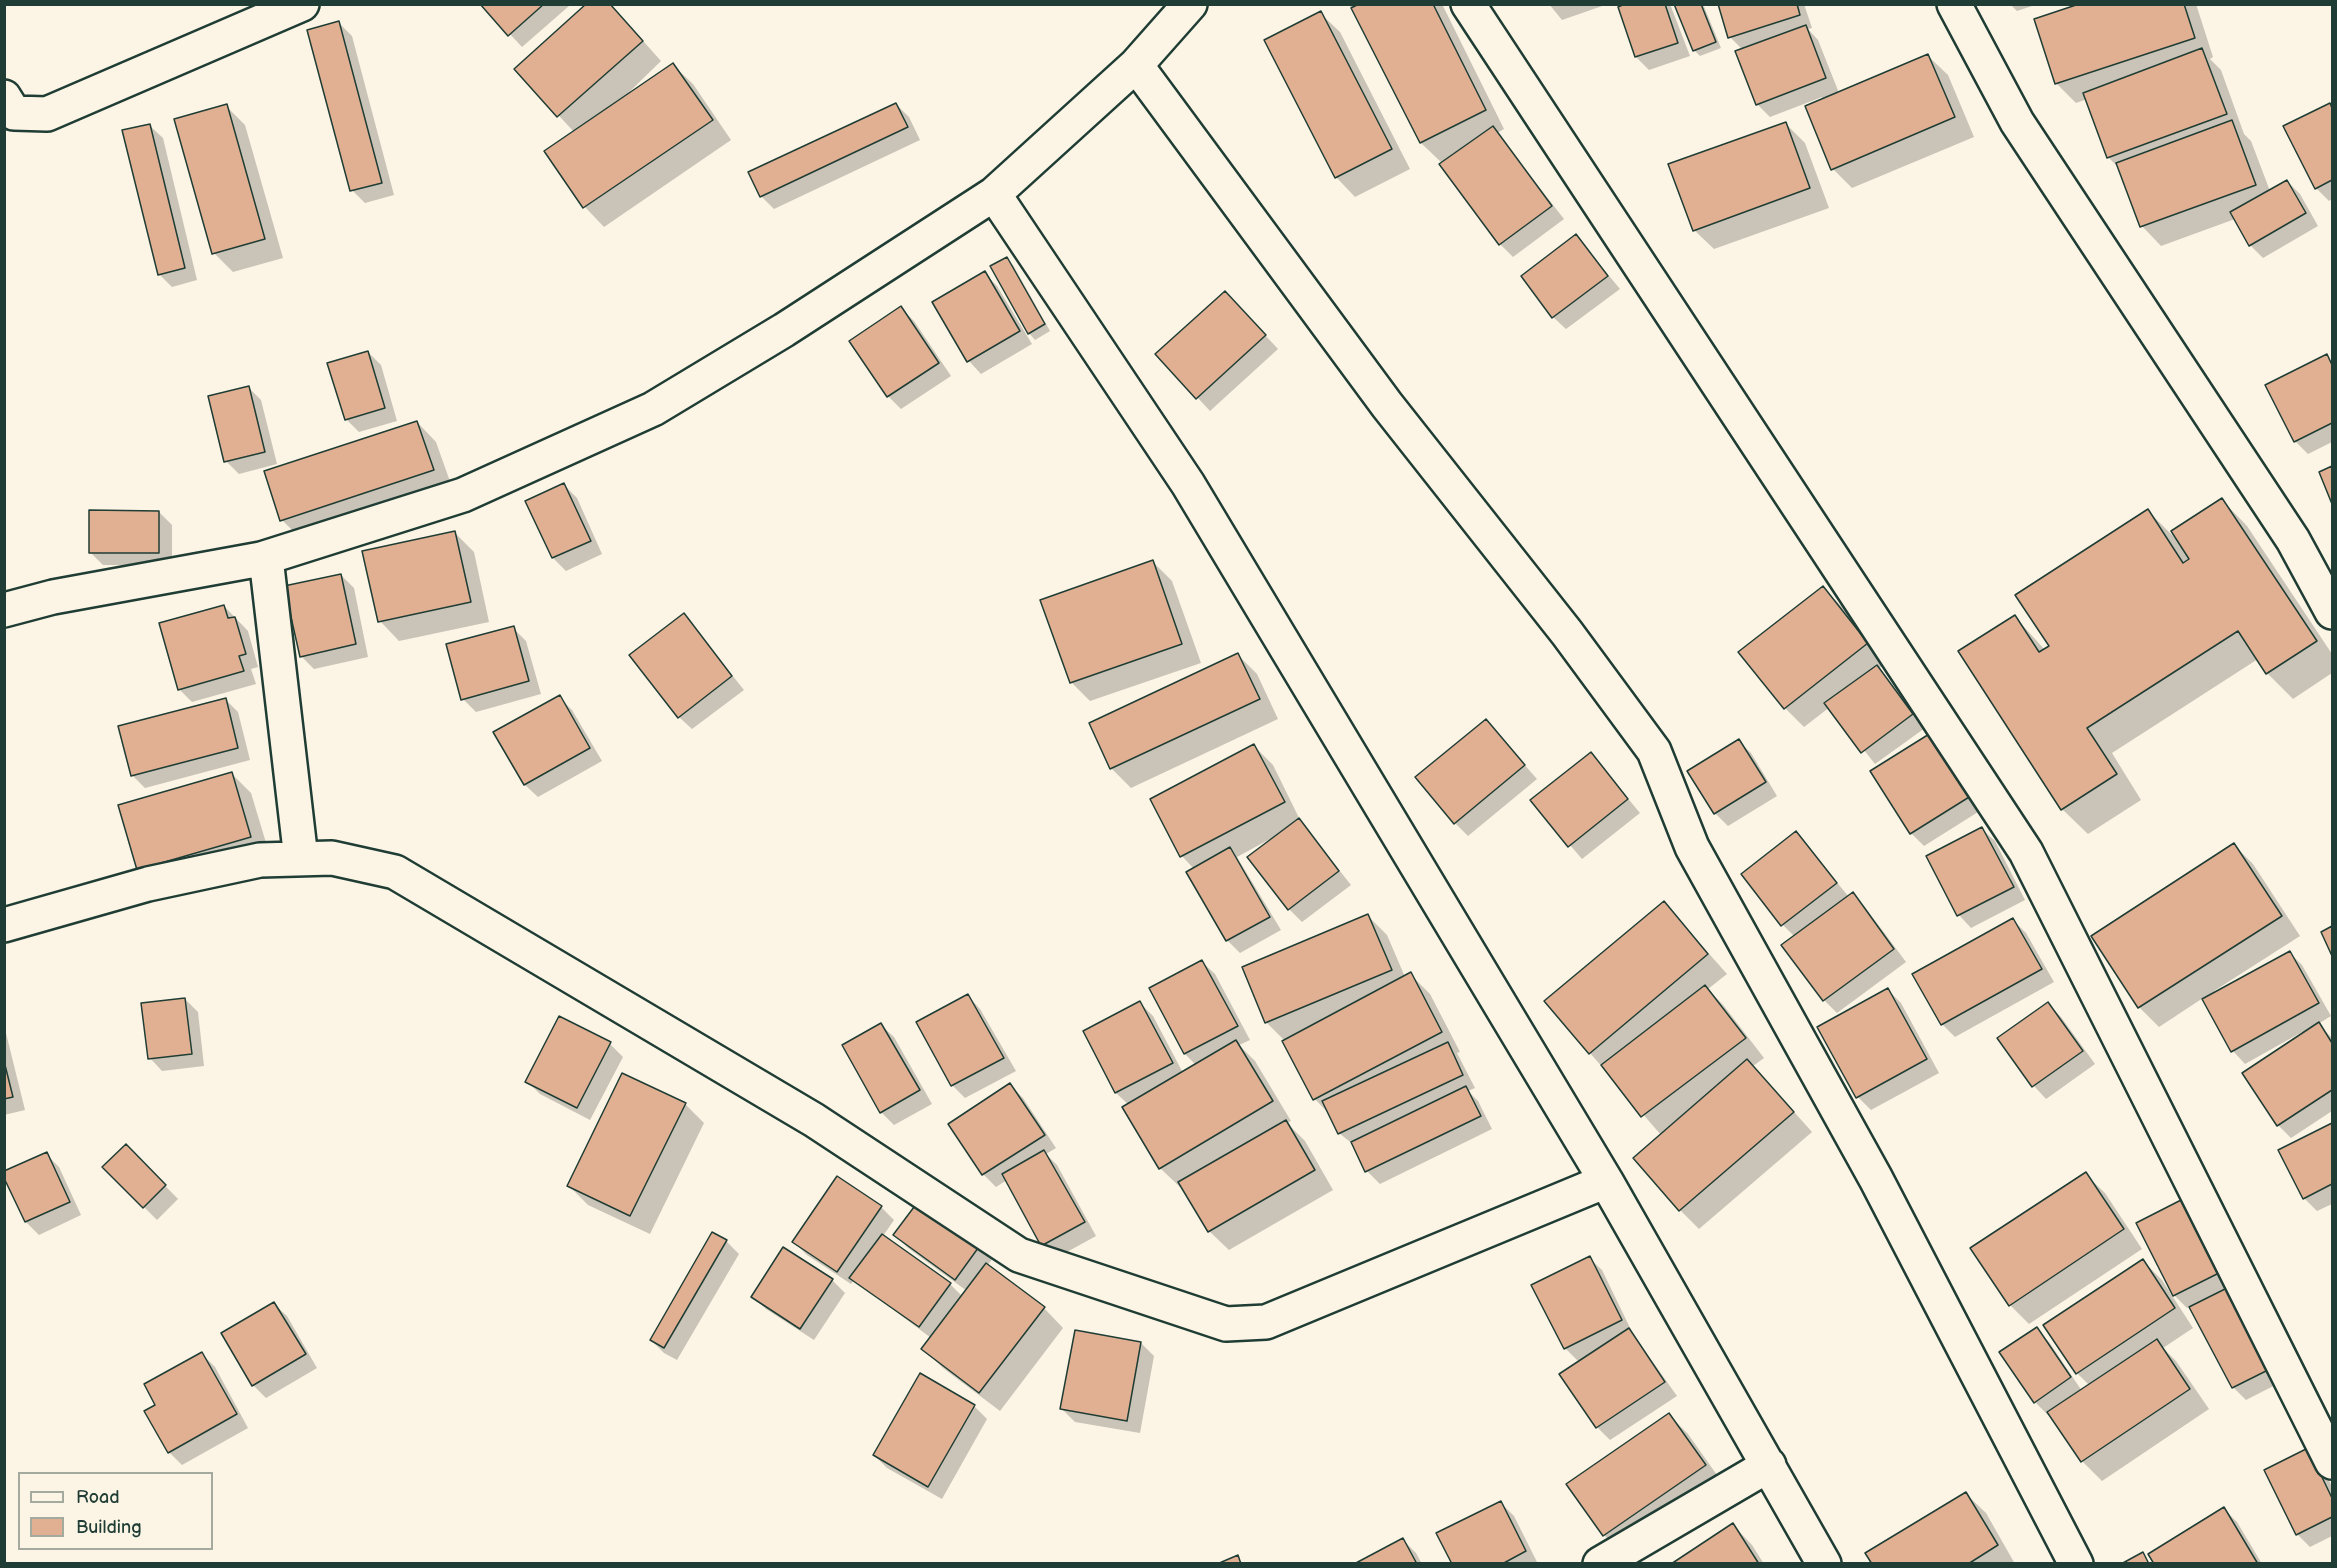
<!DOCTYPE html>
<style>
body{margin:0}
#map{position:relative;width:2337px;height:1568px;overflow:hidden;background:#fcf5e5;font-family:"Balsamiq Sans",sans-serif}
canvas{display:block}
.frame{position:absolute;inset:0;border:6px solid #1f3d34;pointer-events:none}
.legend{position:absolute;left:18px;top:1472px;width:195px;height:78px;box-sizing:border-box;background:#fcf5e5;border:2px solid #a4ab9e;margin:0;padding:8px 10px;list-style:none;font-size:18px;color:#1f3d34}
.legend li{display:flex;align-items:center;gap:12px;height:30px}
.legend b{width:30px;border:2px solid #a4ab9e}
</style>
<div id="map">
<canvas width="2337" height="1568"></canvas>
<div class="frame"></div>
<ul class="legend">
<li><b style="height:8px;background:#fcf5e5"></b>Road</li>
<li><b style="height:16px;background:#e1b093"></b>Building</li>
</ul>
</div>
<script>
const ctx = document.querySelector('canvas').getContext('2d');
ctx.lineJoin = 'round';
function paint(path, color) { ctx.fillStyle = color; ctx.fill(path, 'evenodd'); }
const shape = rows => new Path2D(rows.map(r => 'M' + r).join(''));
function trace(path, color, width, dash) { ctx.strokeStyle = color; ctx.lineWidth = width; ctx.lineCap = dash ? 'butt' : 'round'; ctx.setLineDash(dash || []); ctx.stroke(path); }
paint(shape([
 [482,4,568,4,569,6,522,47],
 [1349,4,1442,4,1504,129,1497,133,1564,219,1513,257,1500,244,1443,164,1421,143],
 [1549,4,1608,4,1562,20],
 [1630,4,1670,4,1690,56,1649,70,1636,57,1620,8],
 [1675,4,1703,4,1721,48,1700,56,1694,50],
 [1719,4,1804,4,1812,28,1808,29,1818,40,1839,93,1928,56,1948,75,1974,137,1852,188,1833,169,1822,97,1770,117,1757,104,1743,50,1730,37],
 [2010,4,2038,4,2017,11],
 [2084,4,2196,4,2213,57,2210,59,2221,70,2244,134,2251,141,2270,191,2287,181,2300,194,2318,226,2263,258,2250,245,2235,219,2161,246,2142,226,2120,169,2109,158,2087,99,2076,103,2056,83],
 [1320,13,1340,32,1410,169,1355,197,1336,177],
 [619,14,661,61,618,103,673,65,693,84,731,140,604,227,585,207,546,151,574,132,516,69],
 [339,23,352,36,394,195,365,203,352,190],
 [896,104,909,117,920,140,774,209,761,196],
 [2329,105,2332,108,2332,199,2329,201,2316,188],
 [226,106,245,125,283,258,233,272,214,253],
 [1786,124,1805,143,1829,208,1714,249,1694,230],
 [150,126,163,138,197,280,172,287,159,274],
 [1576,236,1620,289,1566,329,1553,317],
 [1007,259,1013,265,1050,331,1035,340,1029,333],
 [984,273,997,286,1032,344,981,374,969,361],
 [1238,306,1278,349,1210,411,1157,354],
 [901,308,914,321,951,376,901,409,888,396],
 [368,352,381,365,397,421,359,432,346,419],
 [2327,356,2332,362,2332,442,2308,454,2295,441,2267,385],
 [248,387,261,400,277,464,239,474,226,461],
 [417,422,436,442,453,490,301,539,282,520],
 [564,485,577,498,602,554,566,571,553,558],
 [2222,500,2247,526,2332,654,2332,673,2293,699,2267,673,2258,659,2112,753,2141,800,2088,834,2062,809,2015,617,2045,650,2051,647,2148,511,2177,540],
 [159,512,172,525,172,565,103,565,90,552],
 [454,532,474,552,489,622,399,641,380,621],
 [1153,562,1172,581,1201,663,1090,701,1071,682],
 [341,575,354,588,368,657,314,669,301,656],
 [1823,588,1842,607,1886,663,1878,669,1925,728,1875,764,1830,707,1804,727,1785,708],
 [224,606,248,631,258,667,251,669,256,684,192,702,179,689],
 [684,615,744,690,692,729,679,717],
 [513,628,526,641,541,694,476,712,463,699],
 [1238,655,1257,674,1278,719,1131,788,1111,768],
 [559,697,572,710,602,761,538,797,525,785],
 [225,699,238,712,250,760,145,788,132,775],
 [1486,721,1537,779,1468,836,1455,823],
 [1934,733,1986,807,1924,846,1911,833,1872,771],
 [1738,741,1751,753,1777,796,1728,826,1715,813],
 [1253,745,1273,765,1301,822,1351,885,1302,922,1289,909,1270,839,1237,857,1281,930,1240,953,1227,940,1188,872,1194,869,1182,856,1152,800],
 [1591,754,1640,813,1582,859,1532,801],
 [232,774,251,793,270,856,138,869],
 [1982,829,1995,841,2025,900,1971,928,1959,915],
 [1796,833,1849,897,1853,894,1865,907,1906,962,1837,1013,1824,1000,1795,937,1783,925],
 [2234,845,2253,864,2300,936,2214,991,2215,994,2289,952,2302,965,2331,1016,2318,1024,2332,1038,2332,1111,2291,1138,2278,1125,2244,1074,2303,1035,2302,1032,2245,1064,2233,1051,2203,998,2159,1027,2140,1008,2093,936],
 [1664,903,1727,974,1708,989,1724,1006,1764,1058,1753,1066,1812,1132,1699,1229,1680,1210,1661,1135,1590,1053],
 [1368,916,1387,935,1405,977,1410,974,1430,994,1460,1052,1457,1053,1475,1088,1468,1091,1478,1101,1492,1129,1380,1184,1367,1171,1354,1145,1339,1133,1331,1116,1315,1099,1285,1041,1267,1023,1244,968],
 [2013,920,2026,933,2054,982,1955,1037,1942,1024],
 [1202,962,1215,974,1250,1040,1239,1045,1255,1061,1291,1121,1287,1123,1305,1141,1333,1190,1229,1250,1209,1231,1182,1185,1180,1187,1160,1168,1129,1105,1116,1093,1085,1032,1140,1003,1153,1016,1183,1073,1196,1065,1185,1054,1151,988],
 [1888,990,1901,1003,1939,1073,1871,1110,1858,1097],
 [968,996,980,1009,1016,1071,965,1098,953,1086,918,1023],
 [185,999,198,1012,204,1066,162,1071,150,1058],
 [2048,1004,2061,1017,2095,1064,2046,1099,2034,1086,1999,1039],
 [559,1018,610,1044,623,1057,590,1120,540,1094,527,1081],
 [4,1025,25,1110,4,1115],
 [881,1025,894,1037,932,1104,894,1125,881,1112],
 [1010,1085,1023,1098,1056,1148,1046,1154,1057,1165,1096,1236,1056,1258,1043,1245,1007,1180,996,1187,983,1174],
 [685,1104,704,1123,650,1234,588,1205,569,1186],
 [2332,1125,2332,1204,2317,1211,2304,1198,2280,1151],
 [126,1146,178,1199,157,1220,104,1167],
 [46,1154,59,1167,81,1215,39,1235,26,1222,4,1174],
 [2085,1174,2105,1193,2142,1249,2029,1324,2010,1305],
 [2183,1200,2287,1379,2246,1400,2234,1388,2190,1306,2187,1308,2174,1295],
 [920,1201,993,1258,987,1266,1044,1308,1063,1328,1000,1411,943,1368,923,1349,931,1338,854,1280,851,1284,807,1255,794,1242,881,1207,894,1220,883,1236,950,1284,963,1297,967,1291,908,1248,895,1235],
 [726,1241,739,1254,677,1360,664,1353,651,1340],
 [1589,1258,1602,1270,1633,1334,1677,1396,1610,1440,1597,1427,1579,1362,1565,1348],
 [2143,1261,2162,1280,2193,1328,2163,1348,2176,1361,2209,1409,2102,1481,2083,1462,2050,1413,2048,1415,2035,1402,2036,1329,2049,1342,2082,1391,2090,1386,2077,1373],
 [832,1280,845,1293,814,1340,766,1309,753,1297],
 [274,1304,287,1316,317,1368,266,1398,253,1385],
 [1141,1343,1154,1356,1140,1433,1075,1422,1062,1409],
 [202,1354,215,1367,248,1428,182,1465,169,1452,157,1405],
 [920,1375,974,1406,987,1419,942,1499,887,1468,874,1455],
 [1669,1415,1688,1434,1724,1485,1624,1554,1604,1535],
 [2321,1463,2332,1487,2332,1536,2310,1547,2297,1534],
 [1966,1494,1986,1513,2015,1564,1874,1564],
 [1501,1503,1514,1516,1538,1564,1454,1564],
 [2224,1509,2237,1522,2262,1564,2156,1564],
 [1733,1525,1752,1545,1764,1564,1674,1564],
 [1403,1540,1416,1553,1422,1564,1357,1564]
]), '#0003');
const building = shape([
 [480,4,544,4,508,36,480,4],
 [586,4,610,4,643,41,557,117,514,69,586,4],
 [1359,4,1433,4,1486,110,1420,143,1351,8,1359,4],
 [1625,4,1665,4,1678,43,1635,57,1618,7,1625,4],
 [1674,4,1701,4,1716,42,1693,51,1674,4],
 [1718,4,1797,4,1800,15,1728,38,1718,4],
 [2079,4,2184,4,2195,38,2055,84,2034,19,2079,4],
 [1321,11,1392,149,1335,178,1264,40,1321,11],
 [339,21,382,183,350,191,307,30,339,21],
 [1806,25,1826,78,1756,105,1735,51,1806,25],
 [2202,48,2227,114,2107,158,2083,93,2202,48],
 [1928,54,1955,117,1831,170,1805,106,1928,54],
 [673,63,713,120,583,208,544,151,673,63],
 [896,103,908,127,760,197,748,172,896,103],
 [2330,103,2332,108,2332,180,2315,189,2283,126,2330,103],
 [227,104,265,239,212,254,174,119,227,104],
 [2232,120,2256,185,2140,227,2116,163,2232,120],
 [1786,122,1810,188,1693,231,1668,164,1786,122],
 [150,124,185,268,158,275,122,130,150,124],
 [1493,126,1552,206,1499,245,1439,164,1493,126],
 [2287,180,2306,213,2249,246,2230,212,2287,180],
 [1576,234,1608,276,1552,318,1521,276,1576,234],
 [1007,257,1045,324,1028,334,990,266,1007,257],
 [985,271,1020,331,967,362,932,302,985,271],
 [1225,291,1266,335,1196,399,1155,354,1225,291],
 [901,306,939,363,887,397,849,341,901,306],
 [368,351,385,408,345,420,327,363,368,351],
 [2327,354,2332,365,2332,423,2294,442,2265,385,2327,354],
 [249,386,265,452,224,462,208,396,249,386],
 [417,421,434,470,280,521,264,471,417,421],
 [2332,466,2332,504,2319,472,2332,466],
 [564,483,591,541,552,558,525,501,564,483],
 [2222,498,2317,641,2266,674,2238,631,2087,728,2117,774,2061,810,1958,651,2015,615,2039,652,2049,646,2015,595,2148,509,2183,563,2189,559,2171,531,2222,498],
 [89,510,159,511,159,553,89,553,89,510],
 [455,531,471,602,378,622,362,551,455,531],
 [1153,560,1182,644,1070,683,1040,600,1153,560],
 [341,574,356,644,300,657,284,586,341,574],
 [1823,586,1868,643,1784,709,1738,652,1823,586],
 [224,605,228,618,235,617,246,654,239,656,244,671,178,690,159,623,224,605],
 [684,613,732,676,678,718,629,655,684,613],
 [514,626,529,681,461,700,446,644,514,626],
 [1238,653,1260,699,1110,769,1089,723,1238,653],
 [1877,665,1913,714,1861,753,1824,703,1877,665],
 [560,695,590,748,524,785,493,732,560,695],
 [226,698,238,748,131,776,118,726,226,698],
 [1486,719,1525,765,1454,824,1415,777,1486,719],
 [1934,731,1974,794,1910,834,1870,771,1934,731],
 [1739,739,1766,782,1714,814,1687,771,1739,739],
 [1254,744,1285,802,1180,857,1150,799,1254,744],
 [1591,752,1628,799,1568,847,1530,800,1591,752],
 [232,772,251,837,137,870,118,805,232,772],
 [1299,818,1339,871,1288,910,1247,857,1299,818],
 [1982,827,2014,887,1957,916,1926,856,1982,827],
 [1796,831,1837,883,1781,926,1741,874,1796,831],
 [2234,843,2282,916,2138,1008,2091,936,2234,843],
 [1230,847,1270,917,1226,941,1186,872,1230,847],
 [1853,892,1894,949,1823,1001,1781,945,1853,892],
 [1664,901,1708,954,1589,1054,1544,1001,1664,901],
 [1368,914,1392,970,1265,1023,1242,967,1368,914],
 [2013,918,2042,969,1941,1025,1912,974,2013,918],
 [2332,926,2332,956,2321,932,2332,926],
 [2290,951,2319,1003,2231,1052,2202,999,2290,951],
 [1202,960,1238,1026,1184,1054,1149,988,1202,960],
 [1411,972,1442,1032,1313,1100,1282,1041,1411,972],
 [1705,985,1746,1038,1641,1117,1601,1065,1705,985],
 [1888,988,1927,1059,1856,1098,1817,1027,1888,988],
 [968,994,1004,1058,951,1086,916,1022,968,994],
 [185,998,192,1054,148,1059,141,1003,185,998],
 [1140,1001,1173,1063,1115,1093,1083,1031,1140,1001],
 [2048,1002,2083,1051,2032,1087,1997,1038,2048,1002],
 [559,1016,611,1042,577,1108,525,1082,559,1016],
 [2319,1022,2332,1043,2332,1090,2277,1126,2242,1073,2319,1022],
 [881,1023,920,1090,880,1113,842,1045,881,1023],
 [1236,1040,1273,1101,1159,1169,1122,1107,1236,1040],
 [1448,1042,1463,1075,1338,1134,1322,1101,1448,1042],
 [1747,1059,1794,1112,1679,1211,1633,1158,1747,1059],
 [4,1061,13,1097,4,1099,4,1061],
 [622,1073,686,1103,630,1216,567,1186,622,1073],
 [1010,1083,1045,1135,982,1175,948,1124,1010,1083],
 [1466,1086,1481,1116,1365,1172,1351,1142,1466,1086],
 [1286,1120,1315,1170,1208,1232,1178,1182,1286,1120],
 [2332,1123,2332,1184,2303,1199,2278,1150,2332,1123],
 [126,1144,166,1185,143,1208,102,1167,126,1144],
 [1044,1150,1085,1222,1041,1246,1002,1174,1044,1150],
 [47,1152,70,1202,25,1222,4,1178,4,1171,47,1152],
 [2086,1172,2124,1229,2009,1306,1970,1248,2086,1172],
 [837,1176,882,1206,837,1272,792,1242,837,1176],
 [920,1199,981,1244,955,1280,893,1235,920,1199],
 [2183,1199,2221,1272,2173,1296,2136,1223,2183,1199],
 [712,1232,727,1240,664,1348,650,1340,712,1232],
 [882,1234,951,1283,919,1327,849,1278,882,1234],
 [783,1247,833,1279,800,1329,751,1297,783,1247],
 [1590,1256,1622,1320,1564,1349,1531,1285,1590,1256],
 [2143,1259,2175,1308,2076,1374,2043,1325,2143,1259],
 [986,1263,1045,1307,979,1393,921,1349,986,1263],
 [2233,1285,2276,1366,2232,1388,2189,1307,2233,1285],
 [274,1302,306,1354,252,1386,221,1333,274,1302],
 [2037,1327,2071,1377,2034,1403,1999,1352,2037,1327],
 [1629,1328,1665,1382,1596,1428,1559,1374,1629,1328],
 [1075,1330,1141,1342,1127,1421,1060,1409,1075,1330],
 [2157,1339,2190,1389,2081,1462,2047,1412,2157,1339],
 [202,1352,237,1414,168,1453,144,1411,155,1405,144,1384,202,1352],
 [920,1373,975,1405,928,1487,873,1455,920,1373],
 [1669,1413,1706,1465,1603,1536,1566,1484,1669,1413],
 [2308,1448,2332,1498,2332,1517,2296,1535,2264,1470,2308,1448],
 [1966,1492,1998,1545,1968,1564,1872,1564,1865,1553,1966,1492],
 [1501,1501,1526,1551,1502,1564,1452,1564,1436,1533,1501,1501],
 [2224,1507,2258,1564,2154,1564,2148,1554,2224,1507],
 [1733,1523,1759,1564,1671,1564,1733,1523],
 [1403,1538,1417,1564,1354,1564,1403,1538],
 [2143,1552,2149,1564,2121,1564,2143,1552],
 [1238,1555,1241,1564,1217,1564,1238,1555]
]);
paint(building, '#e1b093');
trace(building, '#1f3d34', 1.5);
const minor = shape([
 [1468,4,2026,852,2332,1462],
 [1954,4,2017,122,2293,540,2332,612],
 [1136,65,1387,405,1567,633,1654,751,1692,847,1876,1179,2076,1564],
 [4,97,14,113,47,114,302,4],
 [994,194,1188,484,1606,1181,1824,1564],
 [266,558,301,859],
 [4,610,53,597,261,559,463,495,653,409,784,330,994,194,1136,65,1190,4],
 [4,925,148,884,260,860,332,858,395,872,814,1120,1019,1255,1226,1324,1266,1322,1606,1181],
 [1600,1564,1769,1465]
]);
trace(minor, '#1f3d34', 38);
trace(minor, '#fcf5e5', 33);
</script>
